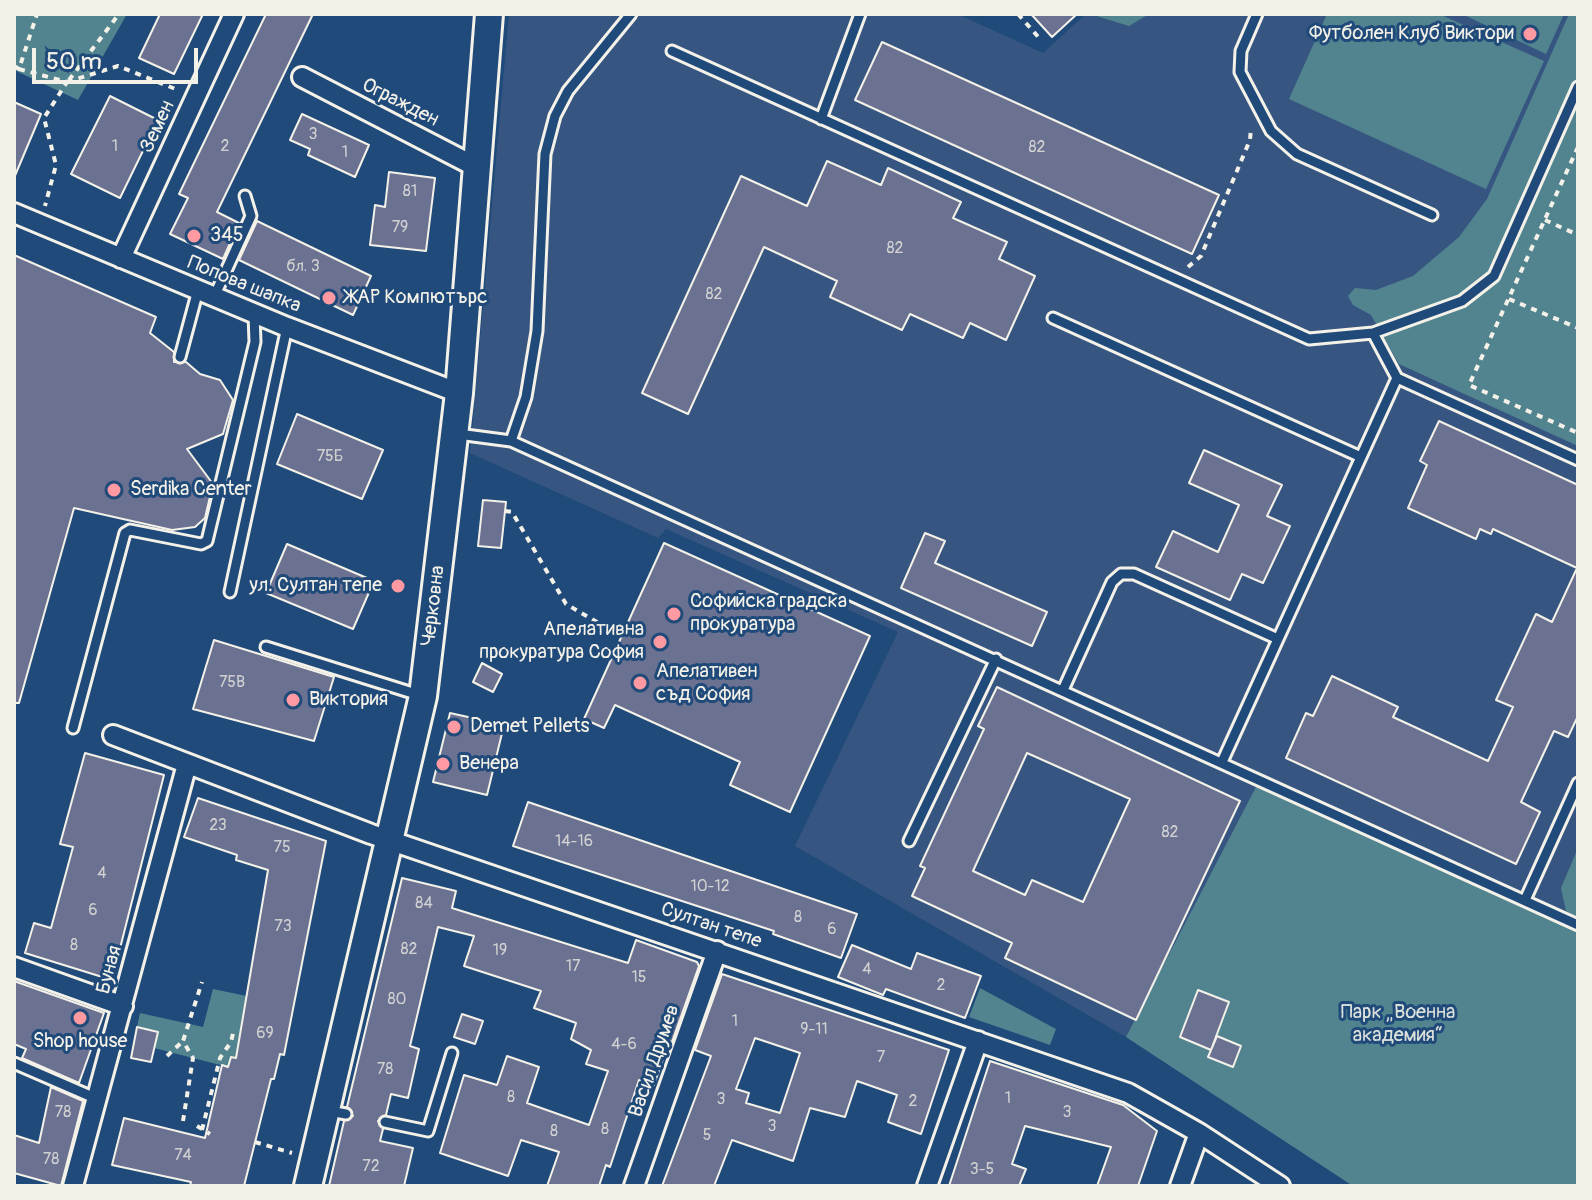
<!DOCTYPE html>
<meta charset="utf-8">
<style>
body{margin:0}
#map{position:relative;width:1592px;height:1200px;overflow:hidden;background:#1f4a7a;font-family:Pangolin,sans-serif}
canvas{display:block}
.frame{position:absolute;inset:0;border:16px solid #f4f1e8;pointer-events:none}
.scale{position:absolute;left:32px;top:48px;width:166px;height:36px;box-sizing:border-box;border:4px solid #f4f1e8;border-top:0;padding-left:10px;font-size:24px;line-height:28px;white-space:nowrap;color:#f4f1e8;-webkit-text-stroke:6px #1f4a7a;paint-order:stroke}
</style>
<div id="map">
<canvas width="1592" height="1200"></canvas>
<div class="frame"></div>
<div class="scale">50 m</div>
</div>
<script>
const ctx = document.querySelector('canvas').getContext('2d');
ctx.lineJoin = 'round';
function paint(path, color) { ctx.fillStyle = color; ctx.fill(path, 'evenodd'); }
const shape = rows => new Path2D(rows.map(r => 'M' + r).join(''));
function trace(path, color, width, dash) { ctx.strokeStyle = color; ctx.lineWidth = width; ctx.lineCap = dash ? 'butt' : 'round'; ctx.setLineDash(dash || []); ctx.stroke(path); }
function write(font, color, halo, rows, align = 'center') {
  ctx.font = font + ' Pangolin,sans-serif'; ctx.lineWidth = 6; ctx.setLineDash([]); ctx.textBaseline = 'middle'; ctx.strokeStyle = halo; ctx.fillStyle = color; for (const [text, x, y, turn = 0] of rows) {
    ctx.save(); ctx.translate(x, y); ctx.rotate((+turn || 0) * Math.PI / 180); ctx.textAlign = isNaN(turn) ? turn : align; if (halo) ctx.strokeText(text, 0, 0); ctx.fillText(text, 0, 0); ctx.restore();
  }
}
paint(shape([
 [509,14,957,14,1043,53,1086,14,1578,14,1578,1186,1353,1186,1126,1037,795,846,898,632,666,529,658,538,470,453]
]), '#365681');
paint(shape([
 [14,14,127,14,78,100,14,70],
 [1090,14,1149,14,1129,26],
 [1327,14,1439,14,1544,61,1486,189,1289,99],
 [1462,14,1564,14,1546,54],
 [1569,14,1578,14,1578,446,1399,364,1371,315,1353,305,1348,296,1355,288,1376,290,1413,276,1459,237,1487,199],
 [1257,785,1578,928,1578,1186,1353,1186,1126,1037],
 [1578,848,1578,918,1566,911,1561,888],
 [980,988,1056,1029,1050,1045,969,1017],
 [213,989,256,998,240,1059,231,1057,228,1067,154,1048,158,1032,137,1027,140,1013,203,1027]
]), '#528490');
const building = shape([
 [160,14,203,14,174,74,139,58,160,14],
 [266,14,313,14,217,212,239,223,223,259,170,234,188,198,179,194,266,14],
 [1031,14,1077,14,1052,37,1031,14],
 [882,42,1219,195,1192,254,855,100,882,42],
 [110,96,158,120,120,198,71,174,110,96],
 [14,102,41,114,14,178,14,102],
 [302,114,369,145,355,177,308,155,310,149,290,140,302,114],
 [827,161,881,185,888,168,961,202,953,218,1007,242,999,259,1035,276,1006,340,970,323,963,338,910,314,902,330,830,297,837,281,764,247,688,414,642,393,741,176,807,206,827,161],
 [389,172,435,178,426,251,370,245,375,205,385,207,389,172],
 [257,221,371,276,353,315,239,260,257,221],
 [14,255,156,317,150,333,174,352,174,362,186,362,200,374,220,380,233,400,223,434,187,449,213,484,205,518,195,527,172,530,74,508,19,703,14,703,14,255],
 [297,414,383,450,362,499,277,464,297,414],
 [1439,421,1578,485,1578,716,1568,737,1554,731,1521,802,1540,812,1516,864,1286,758,1306,713,1313,716,1332,676,1398,707,1393,717,1488,761,1513,707,1496,700,1536,614,1552,622,1577,568,1493,529,1491,534,1480,529,1476,539,1408,508,1427,465,1420,461,1439,421],
 [1204,450,1282,485,1267,516,1290,526,1263,583,1242,574,1230,600,1156,567,1173,531,1218,552,1239,505,1189,483,1204,450],
 [483,500,506,502,501,548,478,546,483,500],
 [925,533,945,541,935,563,1047,612,1032,646,901,588,925,533],
 [664,543,870,636,790,812,730,785,740,762,615,705,604,728,584,719,664,543],
 [287,544,374,581,353,629,266,593,287,544],
 [214,640,334,677,314,741,193,709,214,640],
 [482,663,502,674,493,692,473,682,482,663],
 [997,687,1240,801,1136,1020,1005,958,1012,943,912,896,925,868,920,866,984,729,978,726,997,687],
 [1027,753,1130,799,1083,902,1032,880,1025,895,973,871,1027,753],
 [450,713,504,725,487,795,433,782,450,713],
 [85,753,164,775,112,980,25,953,34,923,51,928,73,847,60,844,85,753],
 [198,798,326,841,284,1055,280,1054,274,1079,271,1079,244,1186,190,1186,191,1182,112,1165,124,1118,205,1138,222,1065,228,1067,231,1057,236,1058,268,870,236,860,237,855,184,837,198,798],
 [528,802,857,914,841,958,773,934,774,931,513,846,528,802],
 [402,878,456,891,452,908,628,963,636,940,697,962,699,966,672,1042,669,1041,654,1085,639,1080,610,1167,606,1165,599,1186,547,1186,559,1152,521,1140,508,1176,440,1153,464,1075,497,1085,507,1056,539,1067,527,1103,589,1125,608,1071,586,1064,591,1050,571,1039,576,1023,534,1008,541,991,464,966,474,936,438,927,410,1046,419,1049,408,1098,391,1094,386,1115,378,1121,383,1129,380,1141,413,1148,404,1186,329,1186,344,1121,353,1116,347,1107,402,878],
 [852,945,911,969,917,953,981,976,965,1018,886,989,883,995,838,977,852,945],
 [722,974,949,1050,921,1134,888,1122,897,1095,857,1081,845,1117,810,1108,793,1161,732,1140,714,1186,662,1186,711,1056,695,1050,722,974],
 [755,1038,800,1053,780,1113,746,1103,749,1093,736,1089,755,1038],
 [14,981,104,1013,79,1083,22,1058,26,1049,14,1044,14,981],
 [1198,990,1229,1002,1211,1050,1180,1037,1198,990],
 [462,1014,483,1021,475,1044,454,1037,462,1014],
 [137,1027,158,1032,151,1062,131,1058,137,1027],
 [1217,1036,1241,1046,1233,1067,1208,1057,1217,1036],
 [990,1061,1123,1105,1157,1131,1138,1186,1097,1186,1111,1147,1025,1126,1012,1164,1026,1169,1019,1186,949,1186,990,1061],
 [51,1087,83,1101,61,1186,14,1173,14,1135,39,1143,51,1087]
]);
paint(building, '#6b7291');
trace(building, '#f4f1e8', 2);
const lane = shape([
 [1257,14,1241,51,1240,72,1271,131,1297,154,1432,215],
 [672,51,1309,339,1373,333,1397,378,1578,460],
 [821,119,860,14],
 [214,297,251,216,245,196],
 [1053,318,1361,457],
 [1373,333,1462,301,1494,276,1578,87],
 [180,357,198,290],
 [458,434,511,441,1578,925],
 [511,441,526,397,537,331,545,154,555,116,568,91,631,14],
 [230,592,287,327],
 [266,647,419,695],
 [1063,690,1112,582,1121,574,1134,574,1278,639],
 [73,728,125,533,130,530,201,544,207,541,255,342,254,314],
 [1222,762,1397,378],
 [909,841,996,659],
 [1525,900,1578,783],
 [14,1063,97,1099],
 [329,1111,346,1114],
 [385,1122,428,1131,452,1053]
]);
const street = shape([
 [302,77,478,168],
 [14,213,287,327,459,393],
 [121,258,234,14],
 [113,735,371,834,1128,1093,1199,1133,1280,1186],
 [14,967,123,1006],
 [73,1186,187,764],
 [634,1186,717,951],
 [927,1186,978,1041],
 [1180,1186,1199,1133]
]);
const secondary = shape([
 [308,1186,423,696,459,393,489,14]
]);
trace(lane, '#f4f1e8', 15);
trace(street, '#f4f1e8', 24);
trace(secondary, '#f4f1e8', 32);
trace(shape([
 [1018,14,1041,40],
 [14,66,19,69,37,14],
 [19,69,67,82,44,118,56,165,45,206],
 [69,80,119,14],
 [67,82,118,66,178,90],
 [1578,147,1469,385,1578,433],
 [1545,220,1578,235],
 [1188,267,1201,256,1250,140,1251,128],
 [1509,299,1578,328],
 [505,511,512,512,566,604,621,636],
 [167,1056,183,1041],
 [183,1121,193,1058,183,1041,202,982],
 [197,1126,210,1134],
 [202,1130,220,1058,231,1042,234,1029],
 [255,1142,292,1153]
]), '#f4f1e8', 4, [6, 6]);
trace(lane, '#1f4a7a', 9);
trace(street, '#1f4a7a', 18);
trace(secondary, '#1f4a7a', 26);
for (const [x, y, r, color] of [
 [1530,34,8,"#ff9aa2"],
 [194,236,8,"#ff9aa2"],
 [329,298,8,"#ff9aa2"],
 [114,490,8,"#ff9aa2"],
 [398,586,8,"#ff9aa2"],
 [674,614,8,"#ff9aa2"],
 [660,642,8,"#ff9aa2"],
 [640,683,8,"#ff9aa2"],
 [293,700,8,"#ff9aa2"],
 [454,727,8,"#ff9aa2"],
 [443,764,8,"#ff9aa2"],
 [80,1018,8,"#ff9aa2"]
]) { const dot = new Path2D(); dot.arc(x, y, r, 0, 2 * Math.PI); ctx.fillStyle = color; ctx.fill(dot); trace(dot, '#1f4a7a', 3); }
write('16px', '#d2d1d2', null, [
 ["3",313,135],
 ["1",115,147],
 ["2",225,147],
 ["82",1037,148],
 ["1",345,153],
 ["81",410,192],
 ["79",400,228],
 ["82",895,249],
 ["бл. 3",303,267],
 ["82",714,295],
 ["75Б",330,457],
 ["75В",232,683],
 ["23",218,826],
 ["82",1170,833],
 ["14-16",574,842],
 ["75",282,848],
 ["4",102,874],
 ["10-12",710,887],
 ["84",424,904],
 ["6",93,911],
 ["8",798,918],
 ["73",283,927],
 ["6",832,930],
 ["8",74,946],
 ["82",409,950],
 ["19",500,951],
 ["17",573,967],
 ["4",867,970],
 ["15",639,978],
 ["2",941,986],
 ["80",397,1000],
 ["1",735,1022],
 ["9-11",814,1030],
 ["69",265,1034],
 ["4-6",624,1045],
 ["7",881,1058],
 ["78",385,1070],
 ["8",511,1098],
 ["1",1008,1099],
 ["3",721,1100],
 ["2",913,1102],
 ["78",63,1113],
 ["3",1067,1113],
 ["3",772,1127],
 ["8",605,1130],
 ["8",554,1132],
 ["5",707,1136],
 ["74",183,1156],
 ["78",51,1160],
 ["72",371,1167],
 ["3-5",982,1170]
]);
write('20px', '#f4f1e8', '#1f4a7a', [
 ["Футболен Клуб Виктори",1514,34,"right"],
 ["345",210,236],
 ["ЖАР Компютърс",345,298],
 ["Serdika Center",130,490],
 ["ул. Султан тепе",382,586,"right"],
 ["Софийска градска",690,602],
 ["прокуратура",690,625],
 ["Апелативна",644,630,"right"],
 ["прокуратура София",644,653,"right"],
 ["Апелативен",656,672],
 ["съд София",656,695],
 ["Виктория",309,700],
 ["Demet Pellets",470,727],
 ["Венера",459,764],
 ["Shop house",80,1042,"center"]
], 'left');
write('20px', '#f4f1e8', '#1f4a7a', [
 ["Огражден",400,103,27],
 ["Земен",158,127,-65],
 ["Попова шапка",244,285,22],
 ["Черковна",434,606,-83],
 ["Султан тепе",711,926,19],
 ["Буная",110,970,-75],
 ["Васил Друмев",655,1061,-71]
]);
write('20px', '#dce1db', '#1f4a7a', [
 ["Парк „Военна",1398,1013],
 ["академия“",1398,1036]
]);
</script>
